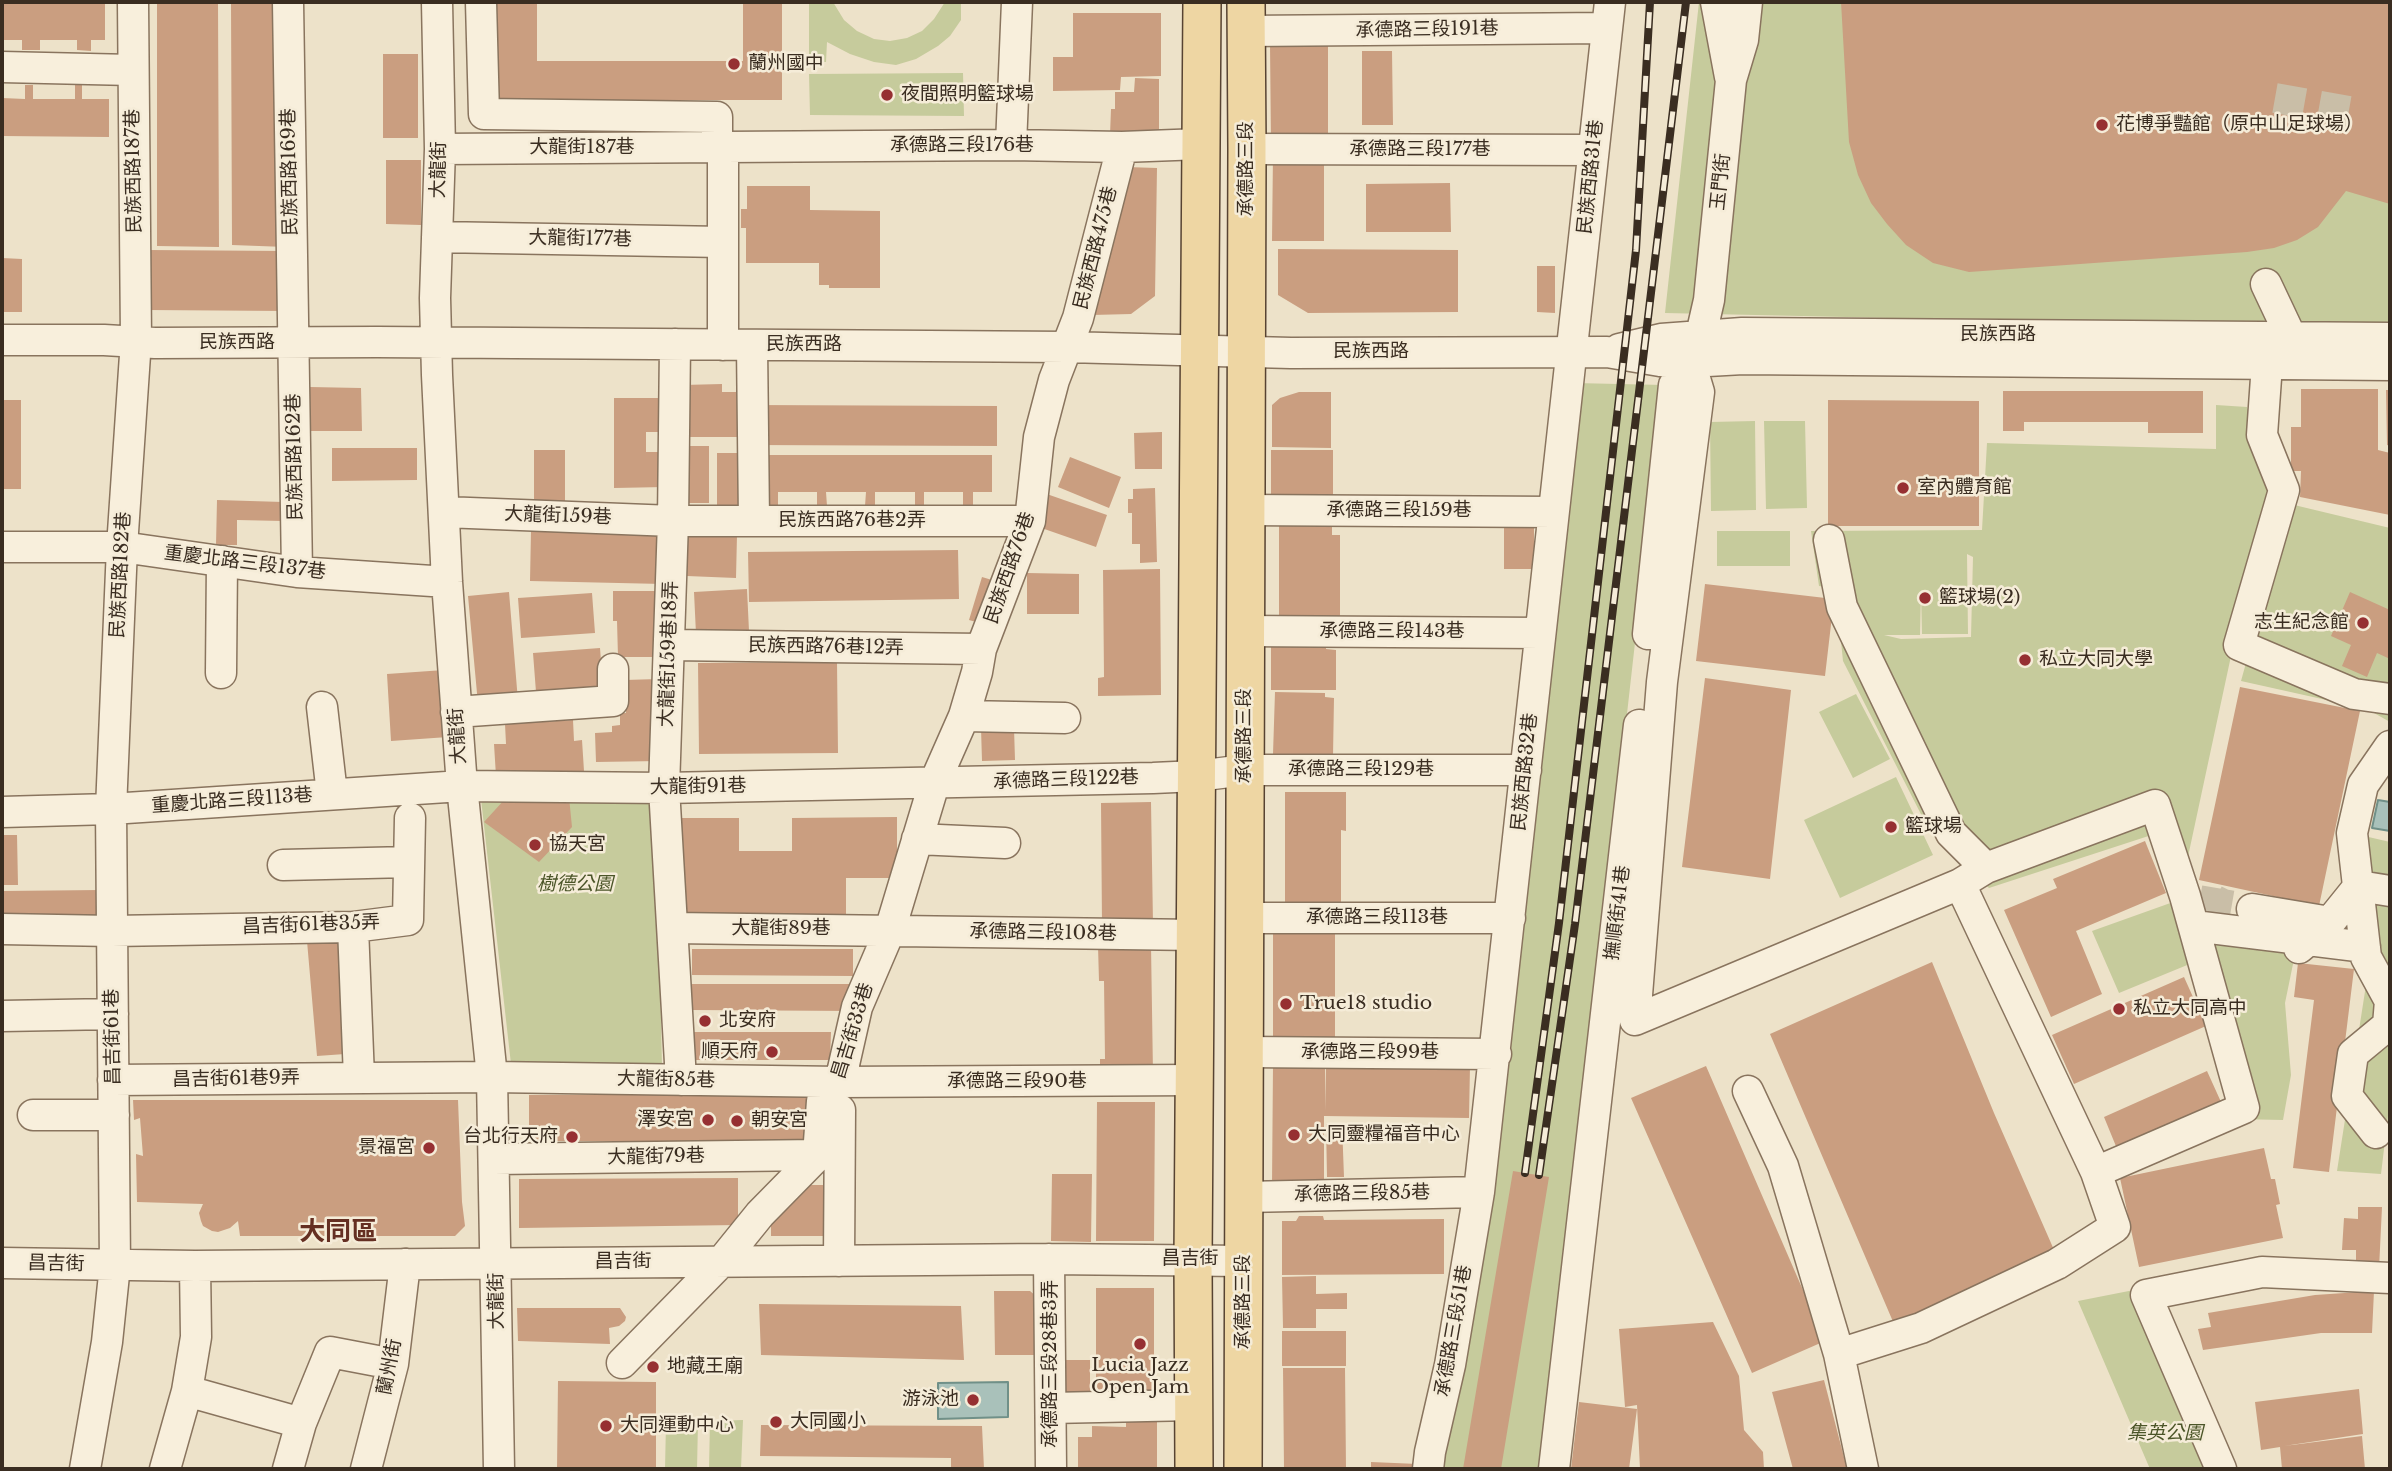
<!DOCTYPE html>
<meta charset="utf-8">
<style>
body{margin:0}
#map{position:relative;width:2392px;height:1471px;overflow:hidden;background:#ede2c9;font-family:"Libre Baskerville",serif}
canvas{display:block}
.frame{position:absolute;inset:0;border:4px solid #3a2d21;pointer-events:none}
</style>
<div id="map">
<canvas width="2392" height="1471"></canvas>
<div class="frame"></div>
</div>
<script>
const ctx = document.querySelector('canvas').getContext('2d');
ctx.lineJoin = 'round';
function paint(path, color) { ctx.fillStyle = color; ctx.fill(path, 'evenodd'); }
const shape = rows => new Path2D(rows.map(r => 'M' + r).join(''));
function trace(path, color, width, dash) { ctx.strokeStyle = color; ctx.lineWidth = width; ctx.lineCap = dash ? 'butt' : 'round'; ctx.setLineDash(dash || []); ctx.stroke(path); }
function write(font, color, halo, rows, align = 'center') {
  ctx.font = font + ' "Libre Baskerville","Noto Sans TC",serif'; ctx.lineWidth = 5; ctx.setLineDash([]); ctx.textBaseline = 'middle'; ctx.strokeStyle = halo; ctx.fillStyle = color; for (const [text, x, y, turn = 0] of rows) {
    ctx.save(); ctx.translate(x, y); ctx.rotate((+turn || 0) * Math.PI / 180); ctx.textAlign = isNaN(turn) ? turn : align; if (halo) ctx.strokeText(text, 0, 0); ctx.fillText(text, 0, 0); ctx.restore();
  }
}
paint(shape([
 [809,2,833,2,844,20,857,31,874,39,890,41,907,38,922,31,934,19,945,2,961,2,961,20,950,36,938,46,916,59,896,65,874,62,850,54,827,42,826,62,809,62],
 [1699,2,2390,2,2390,329,1665,313],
 [963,73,964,116,810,115,809,74],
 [1574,383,1664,385,1542,1469,1434,1469],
 [2216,405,2247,407,2257,442,2275,487,2234,642,2183,880,2200,900,2225,913,2301,925,2285,1003,2291,1075,2283,1120,2236,1119,2197,961,2119,993,2092,931,2176,901,2170,829,1989,888,1929,830,1843,661,1837,602,1833,588,1819,586,1811,531,1982,530,1987,443,2216,449],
 [1967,554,1973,557,1971,637,1901,639,1884,635,1920,635,1921,590,1922,634,1968,634],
 [1755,421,1756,510,1711,511,1710,422],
 [1764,421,1805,421,1807,508,1766,509],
 [2290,504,2390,528,2390,722,2367,709,2241,681],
 [1717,531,1790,531,1790,566,1717,566],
 [1856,694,1890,759,1853,778,1819,712],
 [1896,777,1933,855,1840,898,1804,820],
 [481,799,656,799,662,1066,511,1064],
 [2360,835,2390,842,2390,1099,2381,1174,2337,1171,2371,953],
 [2134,1290,2213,1469,2150,1469,2078,1301],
 [743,1420,741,1469,709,1469,710,1421],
 [698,1422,697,1469,665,1469,666,1423]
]), '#c6cb9c');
const water = shape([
 [2378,800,2390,802,2390,831,2372,828,2378,800],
 [1008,1382,1008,1417,938,1419,938,1383,1008,1382]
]);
paint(water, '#a9c1ba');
trace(water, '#709088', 2);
paint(shape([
 [2,2,105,2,105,40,91,40,91,51,77,50,77,40,40,40,40,50,22,50,22,40,2,40],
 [157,2,218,2,219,247,157,246],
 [231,2,285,2,286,247,232,245],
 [496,2,537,2,537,61,743,61,743,2,782,2,782,100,496,100],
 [1841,2,2390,2,2390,204,2346,191,2318,227,2297,240,2274,248,2247,252,1969,272,1933,263,1906,245,1887,224,1871,203,1858,175,1849,142],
 [1073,13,1161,13,1161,76,1121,77,1120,90,1053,91,1053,57,1073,57],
 [1270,44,1328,44,1328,145,1271,145],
 [1362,51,1392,51,1393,125,1362,125],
 [383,54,418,54,418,138,383,138],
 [1135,78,1159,79,1159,136,1110,135,1111,109,1115,109,1115,92,1134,92],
 [25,85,33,85,33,99,75,99,75,85,82,85,82,99,109,99,109,137,2,136,2,98,25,99],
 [1324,153,1324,241,1272,241,1273,154],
 [386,160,421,160,421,225,386,224],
 [1126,167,1157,168,1155,296,1131,314,1092,315],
 [1450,183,1451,232,1366,232,1366,184],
 [747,186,810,186,810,210,880,211,880,288,829,288,829,285,819,285,819,263,746,263,746,228,741,228,741,209,747,209],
 [1278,249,1458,250,1458,312,1308,313,1278,295],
 [147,250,286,251,286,311,147,310],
 [2,258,22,259,22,312,2,312],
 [1537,266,1555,266,1555,313,1537,312],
 [722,384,722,392,738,392,738,437,683,437,683,385],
 [310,387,361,388,362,431,310,431],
 [2301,389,2378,389,2378,450,2390,453,2390,515,2300,497,2301,471,2291,471,2291,427,2301,427],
 [2386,390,2390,390,2390,446,2387,445],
 [2003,391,2203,391,2203,433,2148,433,2148,422,2024,422,2024,431,2003,431],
 [1299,392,1331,392,1331,448,1272,447,1272,405,1280,398],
 [614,398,665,398,665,432,646,432,646,452,665,452,665,487,614,488],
 [2,400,21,400,21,489,2,489],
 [1828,400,1979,401,1979,526,1828,526],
 [750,405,997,406,997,446,750,445],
 [1162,432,1162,469,1135,469,1134,433],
 [684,446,709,446,709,503,684,503],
 [332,448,417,448,417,480,332,481],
 [534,450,565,450,565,509,534,509],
 [1271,450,1333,450,1333,503,1271,503],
 [717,453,738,453,738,509,717,509],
 [749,455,992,455,992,492,973,492,973,506,963,506,963,492,924,492,924,506,915,506,915,492,875,492,875,506,865,506,866,492,826,492,827,506,817,506,817,492,778,492,778,506,768,506],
 [1070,457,1121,477,1109,508,1058,487],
 [1155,488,1157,562,1140,563,1140,544,1132,544,1132,513,1128,513,1128,499,1133,499,1133,489],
 [1041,492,1107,515,1096,547,1030,524],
 [217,500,283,502,283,521,237,520,237,545,216,545],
 [1279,520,1332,520,1332,535,1340,535,1340,631,1279,631],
 [1534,523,1534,569,1504,569,1504,524],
 [531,531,664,533,663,584,530,581],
 [688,534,737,535,736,578,687,576],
 [958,550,959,599,749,602,748,552],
 [1160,569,1161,695,1098,696,1098,678,1104,677,1103,570],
 [1027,573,1079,574,1079,614,1027,614],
 [982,577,1002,583,990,626,969,620],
 [1705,584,1834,599,1825,676,1696,661],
 [747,589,749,631,696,634,694,592],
 [613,591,655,591,655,657,618,657,617,621,613,621],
 [509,592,518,701,478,704,468,596],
 [2350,592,2390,610,2390,659,2377,653,2367,677,2342,666,2351,645,2331,636],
 [592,593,595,633,521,638,518,598],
 [1271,641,1326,641,1326,649,1336,650,1336,690,1271,690],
 [600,648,603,687,536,692,533,653],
 [837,662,838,753,699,754,698,663],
 [444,670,448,737,391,741,387,674],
 [1705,678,1791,690,1770,879,1682,867],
 [658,679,660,761,596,762,595,733,612,732,612,726,620,725,620,713,626,713,625,680],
 [2240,687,2360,711,2319,906,2199,880],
 [1275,692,1325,693,1325,697,1334,698,1333,756,1273,754],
 [573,720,574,741,582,740,584,771,496,776,494,744,506,744,505,724],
 [981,728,1014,728,1015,760,982,761],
 [1285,792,1346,792,1346,831,1341,830,1341,912,1285,912],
 [569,797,572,827,539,862,484,822,505,799],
 [1151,802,1153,924,1102,925,1101,803],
 [897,817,897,878,846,878,846,917,679,918,679,818,739,818,739,851,792,851,792,818],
 [2,835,17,835,18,885,2,885],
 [2145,841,2166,893,2076,931,2102,994,2051,1017,2004,910,2057,888,2053,879],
 [100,890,101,925,2,927,2,891],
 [1273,932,1335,932,1335,1045,1273,1046],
 [350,938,359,1053,317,1056,307,941],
 [1151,945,1153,1074,1100,1075,1100,1059,1105,1059,1104,981,1099,981,1098,946],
 [692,949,853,949,853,976,692,975],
 [1932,962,1994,1113,2058,1259,1894,1324,1770,1034],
 [2298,963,2354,969,2329,1172,2293,1168,2314,1000,2294,997],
 [2184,977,2206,1026,2074,1084,2052,1035],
 [692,984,853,984,853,1011,692,1010],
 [694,1032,831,1032,830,1060,694,1060],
 [1326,1064,1470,1066,1469,1118,1324,1116,1324,1185,1272,1185,1273,1065,1325,1066,1326,1111],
 [1706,1066,1825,1341,1752,1373,1631,1098],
 [2207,1071,2226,1113,2120,1156,2104,1117],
 [815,1094,815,1141,529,1141,529,1095],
 [133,1100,458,1100,462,1202,465,1226,455,1236,240,1236,238,1221,230,1228,218,1232,212,1231,203,1226,201,1221,199,1213,203,1204,137,1202,136,1154,143,1156,140,1118,134,1120],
 [1097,1102,1155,1102,1154,1241,1096,1241],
 [1326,1124,1342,1124,1344,1177,1327,1177],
 [2264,1148,2271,1179,2275,1179,2280,1204,2276,1205,2283,1238,2139,1267,2120,1178],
 [1513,1171,1549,1177,1501,1469,1463,1469],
 [1052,1174,1092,1174,1091,1242,1051,1241],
 [738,1178,738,1225,519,1228,519,1179],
 [794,1185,826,1185,826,1236,771,1236,771,1215,781,1202,794,1202],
 [2358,1207,2382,1207,2379,1269,2356,1267,2356,1250,2342,1250,2344,1218,2358,1219],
 [1299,1216,1323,1216,1324,1220,1444,1219,1444,1274,1282,1275,1282,1221,1296,1221],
 [1316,1276,1316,1294,1347,1293,1347,1309,1316,1309,1316,1328,1283,1328,1282,1277],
 [1096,1288,1154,1288,1154,1404,1096,1404],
 [994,1291,1030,1291,1043,1302,1042,1355,995,1355],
 [2374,1291,2372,1333,2321,1333,2203,1350,2198,1329,2211,1327,2208,1313,2315,1295],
 [759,1304,961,1306,964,1360,761,1355],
 [517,1308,620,1308,626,1317,625,1321,619,1326,609,1328,610,1344,518,1341],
 [1713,1322,1739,1376,1744,1430,1763,1452,1764,1469,1640,1469,1637,1405,1625,1407,1619,1329],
 [1282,1331,1346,1331,1346,1366,1282,1366],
 [1061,1360,1090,1360,1090,1396,1061,1396],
 [1283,1368,1345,1368,1346,1469,1284,1469],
 [1824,1380,1847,1469,1793,1469,1772,1392],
 [558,1381,656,1382,656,1469,557,1469],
 [2359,1389,2363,1434,2284,1446,2362,1436,2365,1469,2282,1469,2280,1447,2261,1450,2255,1402],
 [1579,1402,1637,1409,1629,1469,1571,1469],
 [1126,1421,1157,1421,1157,1469,1078,1469,1078,1437,1092,1437,1092,1426,1126,1427],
 [761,1425,982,1426,984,1469,951,1469,951,1458,760,1456],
 [1371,1462,1418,1464,1418,1469,1371,1469]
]), '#ca9e80');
trace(shape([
 [2275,98,2354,112],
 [2217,888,2215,900,2223,904,2252,909]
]), '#c9bea7', 30, [30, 15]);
const minor = shape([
 [288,2,297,572],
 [437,2,440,149,435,298,437,375,447,582,462,786,492,1077,499,1469],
 [481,2,484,114,717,117,717,147],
 [1716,2,1730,77],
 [1246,31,1607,28],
 [2,67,132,70],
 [1011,145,1017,2],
 [440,149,1011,145,1122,147,1201,144],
 [1247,149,1593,150],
 [437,237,723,242],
 [2266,284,2291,337],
 [2,340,104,340,155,343,377,342,1066,347,1291,353,1607,352,1660,361,1690,362,1743,359,2390,365],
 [675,344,673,521,664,788,681,1080],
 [723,345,723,147],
 [752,345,754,521],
 [1619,349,1661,339,1742,333,2390,338],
 [1690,362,1699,392,1662,682,1635,1020,1960,884,2096,1172,2115,1227,2057,1264,1921,1328,1839,1354],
 [2267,364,2262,435,2284,490,2239,645,2354,694,2390,699],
 [1245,510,1553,512],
 [444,512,673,521,1030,521],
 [1829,540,1842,607,1951,833,1986,868],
 [2,547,122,547,297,572,447,582],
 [1244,631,1540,633],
 [1648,634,1674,385,1690,362,1701,335,1709,300,1731,80,1743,40,1747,2],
 [670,645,981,649],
 [221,673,222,561],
 [322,707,332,794],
 [456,712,613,701,613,669],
 [964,716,1065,718],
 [2,812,111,809,462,786,664,788,1153,778,1197,776,1245,770,1526,770],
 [917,839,1005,843],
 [283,865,409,862],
 [1960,884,1986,868,2155,805,2185,896,2244,1108,2096,1172],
 [2252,909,2330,922],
 [1245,918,1510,918],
 [2194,926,2365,947],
 [353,927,359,1078],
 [673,928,1197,935],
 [2,929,112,931,353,927,408,920,410,818],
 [2299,948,2330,922,2359,886,2390,891],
 [2,1016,113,1014],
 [1245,1052,1496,1054],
 [113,1080,492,1077,840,1082,1195,1080],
 [1748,1091,1783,1166,1839,1354,1863,1469],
 [33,1115,114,1115],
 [2376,1133,2347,1096,2353,1054,2388,1025,2390,1001,2366,957,2352,833,2363,785,2390,746],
 [494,1159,818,1155],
 [1245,1197,1479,1192],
 [1049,1259,1051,1469],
 [839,1261,840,1110],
 [2,1263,195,1266,1049,1259,1244,1261],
 [622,1363,722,1261,760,1214,818,1155,822,1101,840,1082,857,1007,890,930,934,784,964,716,977,672,981,649,1030,521,1039,437,1054,380,1078,318,1122,147],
 [187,1391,301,1423],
 [1051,1408,1194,1405],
 [85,1469,107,1342,115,1265,111,809,122,547,136,340,133,2],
 [165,1469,187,1391,196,1337,195,1266],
 [288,1469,301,1423,330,1352,393,1364],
 [366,1469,393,1364,405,1264],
 [1428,1469,1430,1452,1450,1365,1479,1192,1610,2],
 [1554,1469,1639,725],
 [2221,1469,2146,1295,2262,1272,2390,1278]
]);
const major = shape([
 [1194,1469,1193,1259,1202,2],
 [1243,1469,1247,149,1246,2]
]);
trace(minor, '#89745e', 33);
trace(major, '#574332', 40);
trace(minor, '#f8efdc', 30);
trace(major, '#eed6a3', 37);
const rail = shape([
 [1525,1173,1559,923,1636,250,1650,2],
 [1539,1175,1575,924,1686,2]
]);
trace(rail, '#3a2d21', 8);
trace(rail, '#f5ecd8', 5, [16]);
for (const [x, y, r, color] of [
 [734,64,7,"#963032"],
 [887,95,7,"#963032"],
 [2102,125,7,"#963032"],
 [1903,488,7,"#963032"],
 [1925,598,7,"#963032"],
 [2363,623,7,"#963032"],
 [2025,660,7,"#963032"],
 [1891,827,7,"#963032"],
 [535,845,7,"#963032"],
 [1286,1004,7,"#963032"],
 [2119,1009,7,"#963032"],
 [705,1021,7,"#963032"],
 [772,1052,7,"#963032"],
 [708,1120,7,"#963032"],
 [737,1121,7,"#963032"],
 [1294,1135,7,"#963032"],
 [572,1137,7,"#963032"],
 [429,1148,7,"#963032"],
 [1140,1344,7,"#963032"],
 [653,1367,7,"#963032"],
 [973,1400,7,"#963032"],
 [776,1422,7,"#963032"],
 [606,1426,7,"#963032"]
]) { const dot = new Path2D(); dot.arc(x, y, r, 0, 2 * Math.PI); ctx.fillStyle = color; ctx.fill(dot); trace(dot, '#f5ecd8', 2.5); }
write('19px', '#3a2d21', '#f5ecd8', [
 ["承德路三段191巷",1427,30,-1],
 ["承德路三段176巷",962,146],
 ["大龍街187巷",582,148],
 ["承德路三段177巷",1420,150],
 ["承德路三段",1247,169,-90],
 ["大龍街",439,170,-89],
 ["民族西路187巷",134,171,-91],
 ["民族西路169巷",290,172,-91],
 ["民族西路31巷",1591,177,-84],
 ["玉門街",1721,182,-84],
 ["大龍街177巷",580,239,1],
 ["民族西路475巷",1096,248,-76],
 ["民族西路",1998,335],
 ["民族西路",237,343],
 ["民族西路",804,345],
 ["民族西路",1371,352],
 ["民族西路162巷",295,457,-91],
 ["承德路三段159巷",1399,511],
 ["大龍街159巷",558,516,2],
 ["民族西路76巷2弄",852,521],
 ["重慶北路三段137巷",245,563,7],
 ["民族西路76巷",1010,568,-71],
 ["民族西路182巷",121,575,-87],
 ["承德路三段143巷",1392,632],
 ["民族西路76巷12弄",826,647,1],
 ["大龍街159巷18弄",669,654,-88],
 ["大龍街",458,736,-94],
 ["承德路三段",1245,736,-90],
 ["承德路三段129巷",1361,770],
 ["民族西路32巷",1525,772,-84],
 ["承德路三段122巷",1066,780,-2],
 ["大龍街91巷",698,787,-1],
 ["重慶北路三段113巷",232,801,-4],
 ["撫順街41巷",1618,913,-83],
 ["承德路三段113巷",1377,918],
 ["昌吉街61巷35弄",311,925,-2],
 ["大龍街89巷",781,929],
 ["承德路三段108巷",1043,933,1],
 ["昌吉街33巷",853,1031,-73],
 ["昌吉街61巷",113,1037,-91],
 ["承德路三段99巷",1370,1053],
 ["昌吉街61巷9弄",236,1079,-1],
 ["大龍街85巷",666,1080,1],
 ["承德路三段90巷",1017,1082],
 ["大龍街79巷",656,1157,-1],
 ["承德路三段85巷",1362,1194,-1],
 ["昌吉街",1190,1259],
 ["昌吉街",623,1262],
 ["昌吉街",56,1264,1],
 ["大龍街",497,1301,-91],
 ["承德路三段",1244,1302,-90],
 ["承德路三段51巷",1454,1331,-80],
 ["承德路三段28巷3弄",1051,1364,-90],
 ["蘭州街",390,1367,-79]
]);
write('19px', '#3a2d21', '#f5ecd8', [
 ["蘭州國中",748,64],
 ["夜間照明籃球場",901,95],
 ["花博爭豔館（原中山足球場）",2116,125],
 ["室內體育館",1917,488],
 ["籃球場(2)",1939,598],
 ["志生紀念館",2349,623,"right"],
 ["私立大同大學",2039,660],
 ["籃球場",1905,827],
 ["協天宮",549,845],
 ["True18 studio",1300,1004],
 ["私立大同高中",2133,1009],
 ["北安府",719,1021],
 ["順天府",758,1052,"right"],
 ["澤安宮",694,1120,"right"],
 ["朝安宮",751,1121],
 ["大同靈糧福音中心",1308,1135],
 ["台北行天府",558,1137,"right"],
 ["景福宮",415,1148,"right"],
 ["Lucia Jazz",1140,1366,"center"],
 ["Open Jam",1140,1388,"center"],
 ["地藏王廟",667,1367],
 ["游泳池",959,1400,"right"],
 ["大同國小",790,1422],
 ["大同運動中心",620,1426]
], 'left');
write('italic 19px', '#4b5528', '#f5ecd8', [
 ["樹德公園",575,885],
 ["集英公園",2165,1434]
]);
write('bold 26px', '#652f22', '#f5ecd8', [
 ["大同區",338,1233]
]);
</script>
